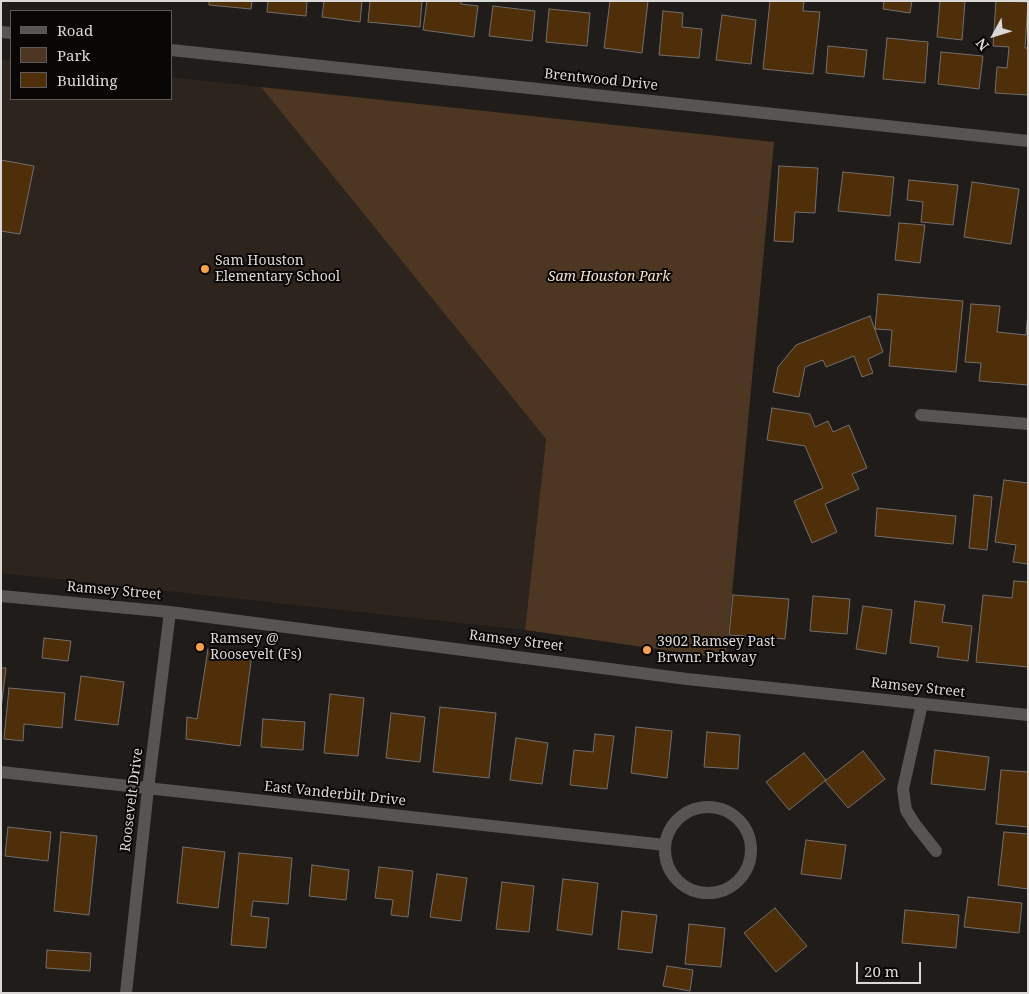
<!DOCTYPE html>
<style>
body{margin:0}
#map{position:relative;width:1029px;height:994px;overflow:hidden;background:#1f1c19;font-family:"Noto Serif",serif}
canvas{display:block}
.frame{position:absolute;inset:0;border:2px solid #dbd9d7;pointer-events:none}
.legend{position:absolute;left:10px;top:10px;width:162px;height:90px;box-sizing:border-box;background:#080706;border:1px solid #5c5b5a;margin:0;padding:6px 9px;list-style:none;font-size:15px;color:#dbd9d7}
.legend li{display:flex;align-items:center;gap:10px;height:25px}
.legend b{width:25px;border:1px solid #5c5b5a}
.north{position:absolute;left:969px;top:10px;width:50px;height:50px;-webkit-text-stroke:4px #080706;paint-order:stroke;rotate:231deg;font-size:14px;font-weight:700;line-height:20px;text-align:center;color:#dbd9d7}
.north::after{content:'';display:block;margin:auto;width:18px;height:22px;background:#dbd9d7;clip-path:polygon(50% 0,100% 100%,50% 72%,0 100%)}
.scale{position:absolute;left:856px;top:962px;width:65px;height:22px;box-sizing:border-box;border:2px solid #dbd9d7;border-top:0;padding-left:6px;font-size:15px;line-height:18px;white-space:nowrap;color:#dbd9d7;-webkit-text-stroke:4px #080706;paint-order:stroke}
</style>
<div id="map">
<canvas width="1029" height="994"></canvas>
<div class="frame"></div>
<ul class="legend">
<li><b style="height:6px;background:#575554"></b>Road</li>
<li><b style="height:14px;background:#4d3722"></b>Park</li>
<li><b style="height:14px;background:#4f2e0a"></b>Building</li>
</ul>
<div class="north">N</div>
<div class="scale">20 m</div>
</div>
<script>
const ctx = document.querySelector('canvas').getContext('2d');
ctx.lineJoin = 'round';
function paint(path, color) { ctx.fillStyle = color; ctx.fill(path, 'evenodd'); }
const shape = rows => new Path2D(rows.map(r => 'M' + r).join(''));
function trace(path, color, width, dash) { ctx.strokeStyle = color; ctx.lineWidth = width; ctx.lineCap = dash ? 'butt' : 'round'; ctx.setLineDash(dash || []); ctx.stroke(path); }
function write(font, color, halo, rows, align = 'center') {
  ctx.font = font + ' "Noto Serif",serif'; ctx.lineWidth = 4; ctx.setLineDash([]); ctx.textBaseline = 'middle'; ctx.strokeStyle = halo; ctx.fillStyle = color; for (const [text, x, y, turn = 0] of rows) {
    ctx.save(); ctx.translate(x, y); ctx.rotate((+turn || 0) * Math.PI / 180); ctx.textAlign = isNaN(turn) ? turn : align; if (halo) ctx.strokeText(text, 0, 0); ctx.fillText(text, 0, 0); ctx.restore();
  }
}
paint(shape([
 [1,59,11,60,11,99,171,99,171,77,261,87,546,439,525,630,1,573]
]), '#2c241d');
paint(shape([
 [261,87,774,142,726,659,525,630,546,439]
]), '#4d3722');
const building = shape([
 [209,1,252,1,251,9,209,5,209,1],
 [268,1,307,1,306,16,267,12,268,1],
 [324,1,362,1,360,22,322,17,324,1],
 [370,1,422,1,420,27,368,22,370,1],
 [427,1,461,1,461,4,478,6,474,37,423,30,427,1],
 [610,1,648,1,642,53,604,48,610,1],
 [770,1,804,1,803,11,820,12,813,74,763,69,770,1],
 [884,1,912,1,910,13,883,9,884,1],
 [940,1,965,1,962,40,937,37,940,1],
 [996,1,1028,2,1025,48,1028,48,1028,95,995,93,997,67,1007,68,1009,47,993,46,996,1],
 [493,6,535,11,532,41,489,36,493,6],
 [549,9,590,13,587,46,546,42,549,9],
 [663,11,683,13,682,27,702,29,699,58,659,55,663,11],
 [722,15,756,20,751,64,716,60,722,15],
 [887,38,928,42,925,83,883,79,887,38],
 [828,46,867,50,864,77,826,73,828,46],
 [941,52,983,56,979,89,938,84,941,52],
 [1,160,34,166,20,234,1,231,1,160],
 [779,166,818,168,815,213,795,212,793,242,774,241,779,166],
 [843,172,894,177,890,216,838,211,843,172],
 [909,180,958,185,953,225,921,222,923,202,907,200,909,180],
 [972,182,1019,189,1011,244,964,237,972,182],
 [899,223,925,225,920,263,895,260,899,223],
 [878,294,963,301,956,372,889,366,892,330,875,329,878,294],
 [971,304,1000,306,997,332,1026,335,1028,312,1028,385,979,381,981,363,965,362,971,304],
 [870,316,883,352,868,359,873,373,862,377,854,356,826,367,823,360,805,367,799,397,773,392,778,367,796,345,870,316],
 [772,408,810,414,815,427,828,421,833,432,849,425,867,468,852,474,859,489,825,504,837,532,812,543,794,501,823,488,805,446,767,440,772,408],
 [1004,480,1028,483,1028,564,1013,562,1016,545,995,542,1004,480],
 [974,495,992,497,987,550,969,548,974,495],
 [877,508,956,516,953,544,875,536,877,508],
 [1014,581,1028,582,1028,667,976,662,983,595,1012,598,1014,581],
 [733,595,789,599,785,639,729,635,733,595],
 [813,596,850,599,847,634,810,631,813,596],
 [915,601,945,605,942,622,972,626,968,661,937,657,939,647,910,643,915,601],
 [863,606,892,610,886,654,856,649,863,606],
 [44,638,71,641,68,661,42,658,44,638],
 [208,649,252,654,240,746,186,739,187,717,197,719,208,649],
 [1,668,6,668,1,709,1,668],
 [81,676,124,682,118,725,75,720,81,676],
 [9,688,65,693,62,728,24,724,23,741,4,739,9,688],
 [330,694,364,698,358,756,324,753,330,694],
 [440,707,496,713,489,778,433,772,440,707],
 [391,713,425,717,420,762,386,758,391,713],
 [263,719,305,722,303,750,261,747,263,719],
 [636,727,672,731,667,778,631,773,636,727],
 [707,732,740,735,738,769,704,767,707,732],
 [595,734,614,736,607,789,570,785,574,750,593,752,595,734],
 [516,738,548,743,542,784,510,780,516,738],
 [935,750,989,757,985,790,931,784,935,750],
 [863,751,885,779,848,808,825,781,863,751],
 [804,753,826,780,789,810,766,782,804,753],
 [1001,770,1028,772,1028,827,996,824,1001,770],
 [8,827,51,832,48,861,5,856,8,827],
 [61,832,97,836,89,915,54,911,61,832],
 [1004,832,1028,834,1028,889,998,885,1004,832],
 [806,840,846,845,841,879,801,874,806,840],
 [183,847,225,852,218,908,177,903,183,847],
 [239,853,292,858,288,904,253,901,251,916,269,918,266,948,231,945,239,853],
 [312,865,349,870,346,900,309,896,312,865],
 [379,867,413,871,408,917,391,915,393,900,375,898,379,867],
 [437,874,467,878,461,921,430,917,437,874],
 [563,879,598,883,592,935,557,930,563,879],
 [502,882,534,886,529,932,496,929,502,882],
 [968,897,1022,903,1019,933,964,927,968,897],
 [775,908,807,946,776,972,744,933,775,908],
 [905,910,959,915,956,948,902,943,905,910],
 [622,911,657,915,652,953,618,949,622,911],
 [689,924,725,928,721,967,685,964,689,924],
 [47,950,91,953,90,971,46,968,47,950],
 [667,966,693,970,690,991,663,986,667,966]
]);
paint(building, '#4f2e0a');
trace(building, '#736f6c', 1);
trace(shape([
 [922,704,903,789,906,810,914,823,936,851]
]), '#575554', 12);
trace(shape([
 [1,32,11,33],
 [171,50,1028,141],
 [921,415,1028,424],
 [1,596,170,612,687,679,1028,715],
 [1,772,665,845],
 '665 850a43 43 0 1 1 86 0a43 43 0 1 1-86 0Z',
 [126,993,148,789,170,612]
]), '#575554', 12);
for (const [x, y, r, color] of [
 [205,269,5,"#f7a149"],
 [200,647,5,"#f7a149"],
 [647,650,5,"#f7a149"]
]) { const dot = new Path2D(); dot.arc(x, y, r, 0, 2 * Math.PI); ctx.fillStyle = color; ctx.fill(dot); trace(dot, '#080706', 2); }
write('14px', '#dbd9d7', '#080706', [
 ["Brentwood Drive",601,80,6],
 ["Ramsey Street",114,591,5],
 ["Ramsey Street",516,641,7],
 ["Ramsey Street",918,688,6],
 ["East Vanderbilt Drive",335,794,6],
 ["Roosevelt Drive",132,800,-83]
]);
write('14px', '#dbd9d7', '#080706', [
 ["Sam Houston",215,261],
 ["Elementary School",215,277],
 ["Ramsey @",210,639],
 ["Roosevelt (Fs)",210,655],
 ["3902 Ramsey Past",657,642],
 ["Brwnr. Prkway",657,658]
], 'left');
write('italic 14px', '#f8e0ca', '#080706', [
 ["Sam Houston Park",609,277]
]);
</script>
